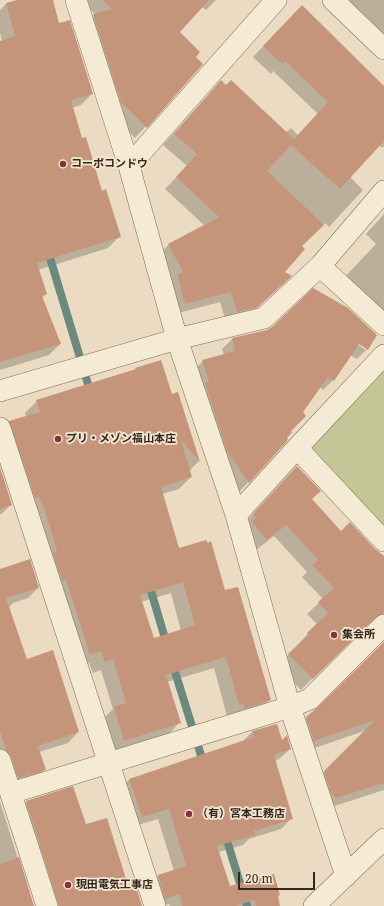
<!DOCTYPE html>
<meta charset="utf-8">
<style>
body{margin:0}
#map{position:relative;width:384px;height:906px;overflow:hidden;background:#eadbc2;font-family:"Noto Serif",serif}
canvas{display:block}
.scale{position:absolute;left:238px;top:872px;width:77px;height:18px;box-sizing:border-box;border:2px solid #33271e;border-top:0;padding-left:5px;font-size:12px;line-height:14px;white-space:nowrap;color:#33271e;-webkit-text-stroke:3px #f2e6d1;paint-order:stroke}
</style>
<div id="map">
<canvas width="384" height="906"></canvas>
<div class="scale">20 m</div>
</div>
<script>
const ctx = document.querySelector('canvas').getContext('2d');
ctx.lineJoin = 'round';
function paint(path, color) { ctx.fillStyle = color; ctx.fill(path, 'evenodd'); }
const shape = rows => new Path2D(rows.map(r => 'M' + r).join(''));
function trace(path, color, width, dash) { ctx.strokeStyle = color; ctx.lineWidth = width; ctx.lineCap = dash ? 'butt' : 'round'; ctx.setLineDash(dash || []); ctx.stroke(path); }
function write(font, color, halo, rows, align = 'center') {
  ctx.font = font + ' "Noto Serif","Noto Sans JP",serif'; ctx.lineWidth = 3.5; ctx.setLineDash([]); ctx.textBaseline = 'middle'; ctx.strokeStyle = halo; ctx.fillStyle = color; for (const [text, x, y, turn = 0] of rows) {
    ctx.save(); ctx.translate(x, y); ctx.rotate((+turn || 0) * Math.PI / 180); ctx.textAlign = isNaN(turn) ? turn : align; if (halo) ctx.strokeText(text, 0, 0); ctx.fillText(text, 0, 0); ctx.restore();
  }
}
paint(shape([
 [384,366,384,527,306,449]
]), '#c3c697');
paint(shape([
 [21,0,52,0,60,29,92,94,81,105,72,108,81,140,120,236,108,248,38,270,46,294,42,298,60,344,49,355,0,370,0,42,2,41,0,33,0,10,6,4],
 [87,0,216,0,206,10,201,6,178,32,195,57,202,64,135,138,111,113,83,26,96,15,84,3],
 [341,0,384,0,384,54],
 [291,17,384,87,384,146,382,148,379,145,350,177,363,190,329,227,325,223,301,247,283,272,279,287,246,318,226,322,220,302,175,314,158,256,168,245,205,226,165,189,187,166,163,145,210,93,286,132,291,128,298,135,318,114,273,71,271,74,253,57],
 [384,214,384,324,340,282,376,244,366,234],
 [314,290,347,309,376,335,367,349,357,359,350,355,333,380,323,390,320,387,301,413,304,416,290,431,291,432,285,438,287,440,239,492,218,461,195,394,199,391,193,371,203,361,224,355,222,349,232,339,267,331,272,328],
 [355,341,366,347,366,350,354,342],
 [177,393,199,461,189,471,191,477,179,489,162,494,179,549,225,592,270,700,258,712,227,716,214,668,167,682,179,723,168,735,112,752,102,720,113,709,101,670,93,673,89,663,78,666,6,431,18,419,26,417,25,413,37,401,172,395],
 [171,593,181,631,154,639,141,602],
 [0,476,11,505,0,515],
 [286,478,311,499,341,532,384,559,384,632,376,624,369,624,363,627,301,690,278,666,317,624,307,614,323,599,302,577,307,572,274,536,256,550,242,526],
 [0,570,38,588,28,598,13,603,8,608,26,660,78,732,68,743,39,752,44,770,34,780,8,788,0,766],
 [384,642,384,790,325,809,313,783,367,730,303,752,295,729,381,646],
 [276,725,281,742,290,749,279,759,275,761,292,818,281,829,249,839,243,845,219,852,230,887,279,895,277,897,279,906,170,906,169,904,163,906,147,887,158,876,174,871,158,819,131,827,118,791,129,780,242,742,252,732],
 [0,802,31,900,25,906,0,906],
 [26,802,85,826,141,906,46,906,16,813]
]), '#0003');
trace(shape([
 [47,248,91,394],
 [148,581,167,645],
 [172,662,204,765],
 [225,834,247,906]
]), '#6c8980', 8);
paint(shape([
 [17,0,53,0,59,23,70,20,93,94,71,100,82,138,86,137,102,191,106,189,121,237,37,263,47,294,42,296,61,344,0,362,0,41,15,36,6,3],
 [102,0,209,0,180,32,200,52,196,57,203,64,147,128,121,102,93,14,112,9],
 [302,5,384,86,384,141,340,189,291,145,267,171,324,225,302,246,305,249,285,272,292,276,258,307,237,312,231,292,185,304,177,274,183,272,168,244,219,217,176,177,197,154,174,134,221,80,226,85,231,80,294,139,328,102,285,61,282,64,263,46],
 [313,288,348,308,377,335,368,350,359,344,334,381,328,377,303,412,306,416,291,431,292,432,287,438,288,440,249,483,227,451,205,383,209,382,202,360,235,351,232,338,267,330,272,327],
 [161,360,172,394,178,392,200,462,181,440,192,477,161,487,179,548,206,540,208,543,211,541,225,590,238,587,271,700,244,709,243,703,239,705,226,657,166,675,181,723,124,741,114,707,126,703,113,659,105,662,101,651,90,655,66,580,62,581,53,553,57,551,46,514,39,497,35,498,9,421,40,412,36,400,136,369,135,368],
 [183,582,195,625,154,638,140,595],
 [297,466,321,491,312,499,341,531,350,522,375,549,384,556,384,613,381,614,376,617,313,679,288,654,308,635,307,633,328,613,318,602,334,588,312,565,318,560,286,525,267,540,252,522,256,518,253,514],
 [0,467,12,505,0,509],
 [30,559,39,588,6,598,27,659,53,650,79,732,38,746,46,770,18,778,11,756,6,750,0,732,0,569],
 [384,642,384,783,336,798,331,793,324,771,375,720,314,741,306,717,318,707],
 [277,724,282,740,287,735,291,749,274,755,293,819,254,831,255,835,217,846,230,886,274,874,280,895,278,896,280,906,256,906,254,900,236,906,182,906,180,894,165,899,158,875,186,866,169,809,142,817,129,779,254,737,252,731],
 [73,786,86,824,107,818,128,885,135,883,142,906,59,906,26,801],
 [19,857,34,906,0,906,0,864]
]), '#c5957b');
const minor = shape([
 [76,0,129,166,177,339,236,515,290,707,346,876],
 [333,0,384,49],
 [129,166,276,0],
 [320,266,384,325],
 [0,391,177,339,264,318,320,266,384,191],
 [0,428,155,906],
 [297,448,384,541],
 [236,515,297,448,384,355],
 [0,760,47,906],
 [11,793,290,707,310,699,384,625],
 [314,906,384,839]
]);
trace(minor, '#826d5b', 22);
trace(minor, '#f5ead4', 21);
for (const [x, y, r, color] of [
 [63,164,4,"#8b3036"],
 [58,439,4,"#8b3036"],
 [334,635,4,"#8b3036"],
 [189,814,4,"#8b3036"],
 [68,885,4,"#8b3036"]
]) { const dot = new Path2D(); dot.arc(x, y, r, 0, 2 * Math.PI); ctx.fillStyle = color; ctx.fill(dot); trace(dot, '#f2e6d1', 1.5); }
write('bold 11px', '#33271e', '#f2e6d1', [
 ["コーポコンドウ",71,164],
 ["プリ・メゾン福山本庄",66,439],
 ["集会所",342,635],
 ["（有）宮本工務店",197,814],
 ["現田電気工事店",76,885]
], 'left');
</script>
